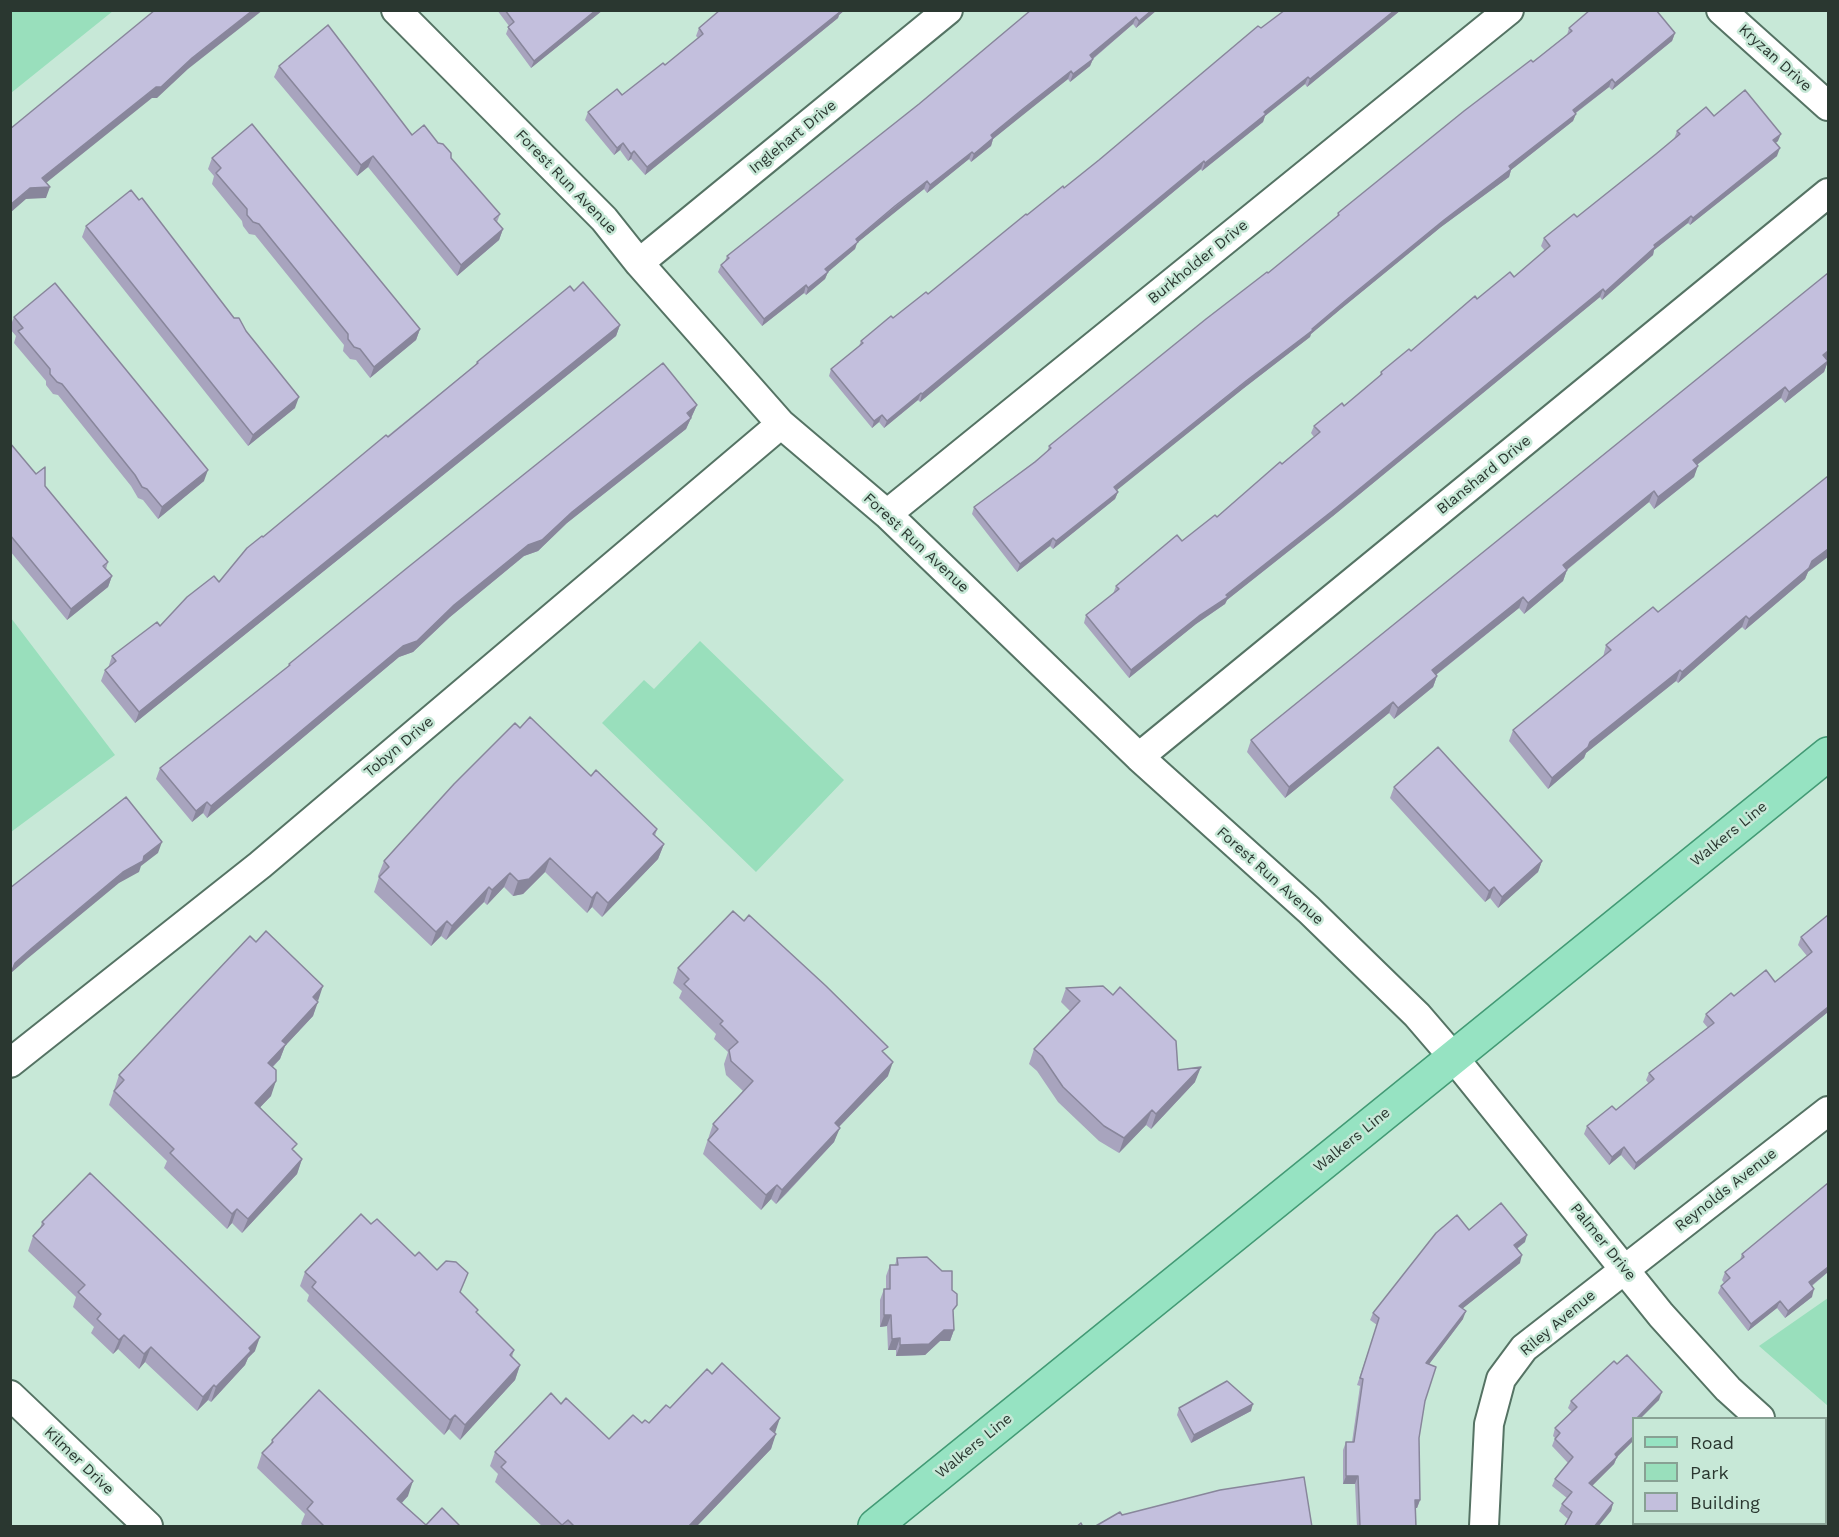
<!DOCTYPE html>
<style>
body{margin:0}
#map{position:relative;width:1839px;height:1537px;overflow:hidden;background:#c7e8d7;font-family:"Work Sans",sans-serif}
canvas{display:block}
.frame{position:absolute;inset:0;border:12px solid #2a3730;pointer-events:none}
.legend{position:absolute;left:1632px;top:1417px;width:195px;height:108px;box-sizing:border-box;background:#c7e8d7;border:2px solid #88a194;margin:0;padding:8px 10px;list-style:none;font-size:18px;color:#2a3730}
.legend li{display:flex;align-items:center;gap:12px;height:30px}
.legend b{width:30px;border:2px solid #88a194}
</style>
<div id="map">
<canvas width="1839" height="1537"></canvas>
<div class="frame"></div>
<ul class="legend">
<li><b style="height:8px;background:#96e3c2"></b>Road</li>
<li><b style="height:16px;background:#99dfbc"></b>Park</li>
<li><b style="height:16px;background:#c3bfdd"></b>Building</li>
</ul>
</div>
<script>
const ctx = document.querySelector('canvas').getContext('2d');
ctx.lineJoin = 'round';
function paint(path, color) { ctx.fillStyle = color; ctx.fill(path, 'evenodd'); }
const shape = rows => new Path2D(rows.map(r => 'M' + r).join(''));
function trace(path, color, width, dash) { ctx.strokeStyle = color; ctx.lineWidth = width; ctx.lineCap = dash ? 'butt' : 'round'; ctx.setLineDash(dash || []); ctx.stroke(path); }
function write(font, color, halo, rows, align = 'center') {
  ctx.font = font + ' "Work Sans",sans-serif'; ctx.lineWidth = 5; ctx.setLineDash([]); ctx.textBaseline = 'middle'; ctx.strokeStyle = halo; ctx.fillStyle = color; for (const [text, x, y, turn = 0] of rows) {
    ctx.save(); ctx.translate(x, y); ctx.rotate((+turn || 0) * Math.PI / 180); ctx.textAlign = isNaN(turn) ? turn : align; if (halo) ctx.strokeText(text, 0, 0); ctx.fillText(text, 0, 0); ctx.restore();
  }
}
paint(shape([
 [11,10,113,10,113,11,11,93],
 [11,618,115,755,11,832,10,832],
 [700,641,844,780,756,872,602,723,644,680,654,689],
 [1828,1298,1828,1406,1759,1346],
 [1826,1509,1828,1512,1828,1526,1743,1526,1745,1524,1826,1524]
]), '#99dfbc');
const minor = shape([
 [396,10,604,219,639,263,781,424,887,514,1139,757,1309,910,1417,1015,1454,1058,1661,1315,1728,1389,1760,1418],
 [1721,10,1828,106],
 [639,263,948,10],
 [887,514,1509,10],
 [1139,757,1828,193],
 [10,1063,260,865,781,424],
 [10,1395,148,1526],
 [1826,1480,1828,1483],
 [1484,1526,1489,1424,1501,1379,1524,1348,1828,1111]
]);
const major = shape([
 [875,1526,1828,754]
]);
trace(minor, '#557364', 32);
trace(major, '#439a75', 36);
trace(minor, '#fff', 28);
trace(major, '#96e3c2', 33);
paint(shape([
 [497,10,603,10,531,68,506,34,509,26],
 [720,10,845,10,839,15,838,18,645,175,631,159,628,161,620,150,614,155,585,120,588,112,622,95,665,65,698,38,696,36,699,28],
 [1031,10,1157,10,1136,28,1133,24,1093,59,1090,66,1070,82,1068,79,1021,116,993,139,991,146,971,162,969,159,927,193,924,189,892,214,857,243,855,249,828,272,825,279,806,295,804,293,762,326,718,272,721,265,725,261,727,256,919,104],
 [1285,10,1401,10,1307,87,1305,84,1265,116,1263,122,1202,171,1201,169,920,402,918,400,884,428,879,422,872,428,829,376,831,369,859,346,861,341,928,294,1027,215,1064,188,1261,28],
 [1569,28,1675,33,1672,41,1612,90,1609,87,1576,113,1573,121,1511,170,1509,177,1441,227,1342,308,1311,334,1310,337,1244,388,1116,490,1118,492,1115,499,1053,549,1050,546,1017,572,972,514,974,507,1047,452,1049,446,1268,273,1337,216,1338,213,1567,35],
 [279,66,412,135,451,158,500,214,497,222,503,229,499,240,457,276,368,167,357,176,274,77],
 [1714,116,1778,141,1775,143,1777,156,1690,225,1688,223,1654,250,1653,255,1602,300,1600,297,1333,516,1227,600,1225,604,1196,624,1129,678,1084,623,1086,615,1113,594,1116,586,1217,517,1314,437,1311,433,1314,426,1344,406,1379,377,1381,372,1411,351,1477,299,1514,277,1545,251,1541,246,1544,238,1577,217,1656,154,1674,139,1677,131],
 [212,158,420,329,416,340,370,378,356,360,350,359,343,351,344,345,255,235,249,234,243,226,242,221,212,184,214,176,208,169],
 [86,226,234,318,295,408,248,446,82,237],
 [1828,273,1828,359,1827,360,1828,361,1824,372,1785,403,1781,398,1697,465,1694,477,1654,509,1649,502,1567,570,1563,581,1524,614,1519,608,1436,675,1437,676,1433,687,1394,719,1389,713,1285,798,1247,752,1251,740],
 [574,291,620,325,616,336,135,723,101,681,105,670,108,668,112,656,160,626,219,582,263,537,475,365,477,362],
 [14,317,204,481,158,519,143,500,138,498,131,486,58,395,53,394,46,385,46,381,14,343,16,336,10,329,10,327],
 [697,405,686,429,567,523,538,551,524,556,450,617,413,652,399,657,207,818,203,813,192,822,156,779,160,768,288,667,289,664],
 [10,443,45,486,108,562,106,569,112,576,108,587,67,620,10,551],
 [1808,572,1805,579,1745,630,1742,627,1678,683,1676,681,1586,753,1584,758,1548,789,1509,741,1513,730,1603,657,1606,645,1658,612],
 [520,728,591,776,657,829,655,836,664,844,658,859,602,917,592,907,587,913,545,872,523,894,513,896,504,887,487,905,484,902,446,940,441,936,431,946,374,892,379,877,378,876,384,861],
 [1394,787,1542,861,1538,872,1498,908,1490,898,1485,902,1390,798],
 [1828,915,1828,1012,1634,1170,1621,1155,1609,1165,1584,1134,1587,1126,1616,1110,1649,1084,1646,1080,1649,1073,1708,1028,1703,1022,1706,1014,1734,996,1775,982,1807,956,1798,945,1801,937],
 [744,921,885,1054,888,1076,839,1127,834,1142,788,1192,776,1204,771,1199,761,1210,703,1154,713,1124,743,1091,726,1075,724,1064,728,1052,714,1039,716,1034,679,998,682,991,673,983,678,968],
 [1066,988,1195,1082,1151,1129,1146,1125,1119,1153,1099,1141,1058,1102,1037,1071,1029,1064,1034,1049,1070,1011,1061,1002],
 [317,1001,313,1016,285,1046,280,1059,273,1067,271,1096,260,1107,294,1152,302,1159,297,1174,242,1233,232,1223,227,1229,164,1168,167,1161,109,1105,119,1075],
 [1828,1183,1828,1272,1812,1286,1812,1297,1785,1318,1777,1308,1748,1331,1718,1293,1721,1286,1724,1283,1722,1280,1725,1272,1740,1260,1742,1254],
 [42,1222,255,1351,248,1358,245,1365,211,1402,208,1400,197,1411,145,1362,139,1369,118,1349,113,1354,91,1333,94,1327,73,1307,76,1297,28,1251,33,1236,40,1229],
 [371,1224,415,1256,460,1292,477,1313,514,1350,512,1357,520,1365,515,1380,460,1440,449,1429,444,1435,307,1301,309,1295,300,1286,305,1272],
 [1469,1230,1525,1242,1517,1249,1520,1263,1463,1308,1463,1319,1429,1364,1425,1401,1419,1438,1420,1500,1417,1508,1415,1508,1416,1527,1357,1527,1355,1484,1343,1484,1343,1450,1346,1442,1352,1442,1360,1386,1357,1385,1377,1325,1370,1320,1373,1313],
 [897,1258,954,1315,954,1330,950,1341,940,1341,925,1355,896,1356,896,1350,888,1350,887,1326,880,1327,880,1300,884,1289,886,1289,886,1276,890,1265,895,1265],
 [1659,1400,1634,1419,1634,1440,1617,1457,1614,1464,1592,1486,1613,1503,1611,1511,1568,1519,1559,1511,1562,1504,1567,1498,1552,1486,1555,1479,1568,1463,1552,1446,1555,1438,1553,1436,1555,1428,1572,1412,1568,1408,1571,1401],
 [561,1404,609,1439,642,1423,649,1423,670,1408,775,1433,771,1449,696,1527,543,1527,495,1482,498,1474,490,1466,495,1452],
 [1179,1408,1251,1411,1191,1443,1177,1415],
 [272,1440,408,1496,402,1503,426,1525,461,1527,304,1527,301,1524,305,1514,257,1468,262,1453,270,1445]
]), '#a8a4be');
paint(shape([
 [253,10,263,10,188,69,157,98,152,98,41,187,50,187,46,198,26,199,10,213,10,205,42,178,192,58],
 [596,10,603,10,531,68,534,61],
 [840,10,845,10,839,15,838,18,645,175,647,167],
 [1152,10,1157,10,1136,28,1139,21],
 [1395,10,1401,10,1307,87,1310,79],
 [1136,17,1133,24,1091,60,1093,59,1090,66,1070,82,1073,74,1090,55],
 [1675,33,1672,41,1612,90,1615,83],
 [1071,71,1068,79,993,139,991,146,971,162,974,154,991,135],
 [1308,77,1305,84,1265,116,1263,122,1202,171,1205,163,1264,112],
 [1612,79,1609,87,1570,117,1573,110],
 [1576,114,1573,121,1511,170,1509,177,1441,227,1342,308,1311,334,1310,337,1244,388,1111,495,1114,487,1312,329,1509,166],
 [1781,134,1778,141,1770,148,1773,140],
 [623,143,620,150,614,155,617,148],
 [1780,148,1777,156,1690,225,1693,218],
 [634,151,631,159,628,161,631,154],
 [972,152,969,159,927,193,930,185],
 [373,156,368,167,357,176,361,165],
 [1204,161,1201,169,920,402,922,394],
 [927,181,924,189,857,243,855,249,828,272,825,279,806,295,808,288,825,269,856,239],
 [1691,216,1688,223,1654,250,1653,255,1602,300,1605,292,1654,245],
 [503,229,499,240,457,276,461,265],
 [806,285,804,293,762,326,764,319],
 [1603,289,1600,297,1333,516,1227,600,1225,604,1196,624,1129,678,1131,670],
 [620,325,616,336,135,723,139,712],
 [420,329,416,340,370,378,374,367],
 [1828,351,1828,359,1819,366,1823,355],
 [1828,361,1824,372,1785,403,1789,392],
 [1785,387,1781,398,1689,471,1693,460],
 [921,393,918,400,884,428,887,421],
 [299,397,295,408,248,446,253,435],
 [697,405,686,429,567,523,538,551,524,556,450,617,413,652,399,657,207,818,211,806,403,646,528,545,572,512],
 [882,415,879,422,872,428,874,421],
 [1698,466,1694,477,1654,509,1658,497],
 [208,470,204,481,158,519,162,507],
 [1654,491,1649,502,1559,576,1563,565],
 [1118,492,1115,499,1053,549,1056,541],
 [1053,538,1050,546,1017,572,1020,564],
 [1828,549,1828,557,1808,572,1805,579,1745,630,1749,619,1812,561],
 [1567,570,1563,581,1524,614,1528,603],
 [112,576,108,587,67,620,71,609],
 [1523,597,1519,608,1428,681,1432,670],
 [1746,616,1742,627,1678,683,1682,672],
 [1680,670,1676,681,1586,753,1584,758,1548,789,1552,778,1590,742],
 [1437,676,1433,687,1394,719,1398,708],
 [1393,702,1389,713,1285,798,1289,787],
 [207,802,203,813,192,822,196,811],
 [162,842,158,853,141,866,139,872,119,883,27,959,11,973,10,976,10,970,15,963,32,948,123,872],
 [664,844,658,859,602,917,608,903],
 [550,858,545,872,523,894,513,896,518,881],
 [1542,861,1538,872,1498,908,1502,897],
 [510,873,504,887,487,905,492,890],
 [489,887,484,902,446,940,452,926],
 [1494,887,1490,898,1485,902,1489,891],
 [597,892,592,907,587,913,592,898],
 [447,921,441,936,431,946,436,932],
 [323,986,318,1001,313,997],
 [318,1002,313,1016,285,1046,280,1059,262,1077,268,1063,282,1041],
 [1828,1007,1828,1012,1634,1170,1636,1163],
 [893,1062,888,1076,829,1137,835,1123],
 [1201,1067,1195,1082,1151,1129,1156,1114],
 [276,1081,271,1096,250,1118,255,1103],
 [1152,1110,1146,1125,1119,1153,1124,1138],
 [840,1128,834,1142,776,1204,782,1190],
 [1624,1147,1621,1155,1609,1165,1612,1157],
 [302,1159,297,1174,242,1233,248,1219],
 [777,1185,771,1199,761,1210,766,1195],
 [237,1209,232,1223,227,1229,232,1214],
 [1527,1235,1525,1242,1511,1253,1514,1245],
 [1522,1255,1520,1263,1457,1313,1459,1306],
 [1828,1267,1828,1272,1806,1290,1809,1282],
 [1814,1289,1812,1297,1785,1318,1788,1311],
 [1780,1301,1777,1308,1748,1331,1751,1324],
 [1466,1311,1463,1319,1424,1371,1426,1363],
 [884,1315,891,1315,887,1326,880,1327],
 [944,1330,954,1330,950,1341,940,1341,925,1355,896,1356,900,1345],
 [124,1335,118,1349,113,1354,119,1340],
 [260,1337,255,1351,248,1358,245,1365,211,1402,216,1387,249,1348],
 [900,1338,896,1350,888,1350,892,1339],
 [151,1347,145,1362,139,1369,144,1354],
 [520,1365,515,1380,460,1440,465,1425],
 [214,1385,208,1400,197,1411,203,1397],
 [1662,1392,1659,1400,1640,1419,1635,1419],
 [1253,1404,1251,1411,1191,1443,1194,1435],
 [455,1415,449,1429,444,1435,450,1420],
 [780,1418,775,1433,770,1429],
 [776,1434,771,1449,696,1527,688,1527],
 [1634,1436,1634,1440,1617,1457,1614,1464,1587,1491,1589,1483,1615,1454],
 [1346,1476,1358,1476,1355,1484,1343,1484],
 [413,1481,408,1496,392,1513,397,1499],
 [1415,1500,1420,1500,1417,1508,1412,1508],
 [1613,1503,1611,1511,1598,1527,1594,1527]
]), '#88869b');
const building = shape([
 [155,10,253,10,192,58,161,87,156,87,42,178,50,187,30,188,10,205,10,129,155,10],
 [505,10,596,10,534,61,508,27,514,22,505,10],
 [720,10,841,11,647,167,634,151,631,154,623,143,617,148,588,112,617,89,622,95,663,63,665,65,703,34,699,28,720,10],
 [1031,10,1152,10,1139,21,1136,17,1090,55,1093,59,1073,74,1071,71,1024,108,991,135,993,138,974,154,972,152,930,185,927,181,895,206,856,239,858,242,825,269,828,272,808,288,806,285,764,319,721,265,729,258,727,256,919,104,1031,10],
 [1285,10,1395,10,1310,79,1308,77,1264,112,1266,114,1205,163,1204,161,922,394,921,393,887,421,882,415,874,421,831,369,863,343,861,341,891,316,893,318,926,292,928,294,1026,214,1027,215,1063,186,1064,188,1099,160,1258,26,1261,28,1285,10],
 [1590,10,1656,10,1675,33,1615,83,1612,79,1573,110,1576,114,1509,166,1511,169,1444,220,1345,301,1312,329,1313,330,1246,381,1114,487,1118,492,1056,541,1053,538,1020,564,974,507,1035,462,1051,448,1049,446,1206,319,1267,272,1268,273,1339,215,1338,213,1464,111,1531,60,1533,62,1572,31,1569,28,1590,10],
 [328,25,412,135,424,125,438,143,443,144,451,153,451,158,500,214,494,219,503,229,461,265,373,156,361,165,279,66,328,25],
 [1745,90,1781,134,1773,140,1780,148,1693,218,1691,216,1654,245,1655,247,1605,292,1603,289,1336,508,1226,595,1228,597,1199,616,1131,670,1086,615,1119,589,1116,586,1177,535,1182,541,1215,515,1217,517,1280,462,1282,464,1320,432,1314,426,1342,403,1344,406,1382,374,1381,372,1409,349,1411,351,1475,296,1477,299,1510,272,1514,277,1550,246,1544,238,1574,214,1577,217,1656,154,1680,134,1677,131,1706,107,1714,116,1745,90],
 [252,124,420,329,374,367,360,349,354,347,348,339,348,334,259,224,253,222,247,215,247,209,216,173,221,168,212,158,252,124],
 [131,190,139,200,142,198,234,318,239,318,246,331,299,397,253,435,86,226,131,190],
 [1828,273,1828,351,1823,355,1828,361,1789,392,1785,387,1693,460,1698,466,1658,497,1654,491,1563,565,1567,570,1528,603,1523,597,1432,670,1437,676,1398,708,1393,702,1289,787,1251,740,1828,273],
 [583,282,620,325,139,712,105,670,116,661,112,656,157,622,160,626,187,597,214,576,219,582,247,548,262,536,263,537,386,435,388,437,478,363,477,362,570,286,574,291,583,282],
 [55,283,208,470,162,507,147,489,142,487,135,475,62,384,57,382,50,374,50,369,18,331,23,328,14,317,55,283],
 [663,363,697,405,687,413,691,418,572,512,542,540,528,545,454,605,417,641,403,646,211,806,207,802,196,811,160,768,290,665,289,664,407,568,663,363],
 [10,443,36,474,45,467,45,486,108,562,103,566,112,576,71,609,10,535,10,443],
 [1828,476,1828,549,1812,561,1809,568,1749,619,1746,616,1682,672,1680,670,1590,742,1588,747,1552,778,1513,730,1611,650,1606,645,1653,607,1658,612,1828,476],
 [530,717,591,776,596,770,657,829,653,834,664,844,608,903,597,892,592,898,550,858,529,879,518,881,510,873,492,890,489,887,452,926,447,921,436,932,379,877,389,867,384,861,454,784,515,723,520,728,530,717],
 [1438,747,1542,861,1502,897,1494,887,1489,891,1394,787,1438,747],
 [126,797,162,842,144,856,143,861,123,872,32,948,15,963,13,968,10,970,10,888,126,797],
 [733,911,744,921,749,915,826,986,888,1047,882,1051,893,1062,835,1123,840,1128,793,1178,782,1190,777,1185,766,1195,708,1140,718,1129,713,1124,753,1081,731,1061,729,1050,738,1042,720,1024,723,1021,684,984,689,979,678,968,733,911],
 [1828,915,1828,1007,1636,1163,1624,1147,1612,1157,1587,1126,1612,1106,1616,1110,1654,1079,1649,1073,1714,1023,1706,1014,1731,993,1734,996,1766,970,1775,982,1812,952,1801,937,1828,915],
 [266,931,323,986,313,997,318,1002,282,1041,286,1044,268,1063,276,1070,276,1081,255,1103,297,1144,292,1149,302,1159,248,1219,237,1209,232,1214,170,1153,174,1149,114,1091,124,1080,119,1075,164,1027,250,936,256,942,266,931],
 [1103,986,1113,995,1120,987,1176,1041,1178,1070,1201,1067,1156,1114,1152,1110,1124,1138,1104,1126,1063,1087,1042,1056,1034,1049,1080,1001,1066,988,1103,986],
 [90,1173,260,1337,249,1348,251,1351,216,1387,214,1385,203,1397,151,1347,144,1354,124,1335,119,1340,97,1319,101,1314,78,1292,85,1285,33,1236,44,1224,42,1222,90,1173],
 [1828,1183,1828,1267,1809,1282,1814,1289,1788,1311,1780,1301,1751,1324,1721,1286,1730,1278,1725,1272,1744,1257,1742,1254,1828,1183],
 [1501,1203,1527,1235,1514,1245,1522,1255,1459,1306,1466,1311,1426,1363,1436,1367,1425,1401,1419,1438,1420,1500,1415,1500,1416,1527,1360,1527,1358,1476,1346,1476,1346,1442,1354,1442,1363,1379,1360,1378,1379,1318,1373,1313,1436,1233,1457,1215,1469,1230,1501,1203],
 [361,1214,371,1224,377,1219,415,1256,419,1252,437,1270,446,1261,456,1262,468,1273,460,1292,478,1310,476,1312,514,1350,510,1355,520,1365,465,1425,455,1415,450,1420,312,1287,316,1282,305,1272,361,1214],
 [927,1257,942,1271,952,1271,952,1290,957,1294,957,1305,953,1310,954,1330,944,1330,929,1344,900,1345,900,1338,892,1339,891,1315,884,1315,884,1289,890,1289,890,1265,898,1265,897,1258,927,1257],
 [1627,1355,1662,1392,1636,1419,1634,1419,1634,1436,1615,1454,1617,1457,1589,1483,1613,1503,1594,1527,1564,1527,1572,1512,1562,1504,1572,1492,1555,1479,1573,1457,1555,1439,1560,1433,1555,1428,1577,1407,1571,1401,1614,1361,1617,1364,1627,1355],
 [722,1363,780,1418,770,1429,776,1434,688,1527,575,1527,568,1520,562,1525,501,1467,506,1462,495,1452,551,1393,561,1404,566,1398,609,1439,633,1415,642,1423,645,1420,649,1423,666,1405,670,1408,707,1369,712,1374,722,1363],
 [1227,1381,1253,1404,1194,1435,1179,1408,1227,1381],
 [319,1390,413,1481,397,1499,426,1525,442,1508,461,1527,325,1527,307,1509,313,1502,262,1453,273,1442,272,1440,319,1390],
 [1304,1477,1312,1527,1094,1527,1120,1512,1122,1515,1220,1490,1304,1477],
 [1081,1523,1083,1527,1076,1527,1081,1523],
 [1685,1524,1721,1524,1719,1527,1683,1527,1685,1524]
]);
paint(building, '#c3bfdd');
trace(building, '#88869b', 1.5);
write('15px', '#2a3730', '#c7e8d7', [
 ["Kryzan Drive",1775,58,42],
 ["Inglehart Drive",793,137,-39],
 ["Forest Run Avenue",566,182,46],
 ["Burkholder Drive",1198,262,-39],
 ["Blanshard Drive",1484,475,-39],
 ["Forest Run Avenue",916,543,43],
 ["Tobyn Drive",399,747,-40],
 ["Walkers Line",1729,834,-39],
 ["Forest Run Avenue",1270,876,42],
 ["Walkers Line",1352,1140,-39],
 ["Reynolds Avenue",1726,1190,-38],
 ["Palmer Drive",1603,1242,51],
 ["Riley Avenue",1558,1323,-40],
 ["Walkers Line",974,1446,-39],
 ["Kilmer Drive",79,1461,44]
]);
</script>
